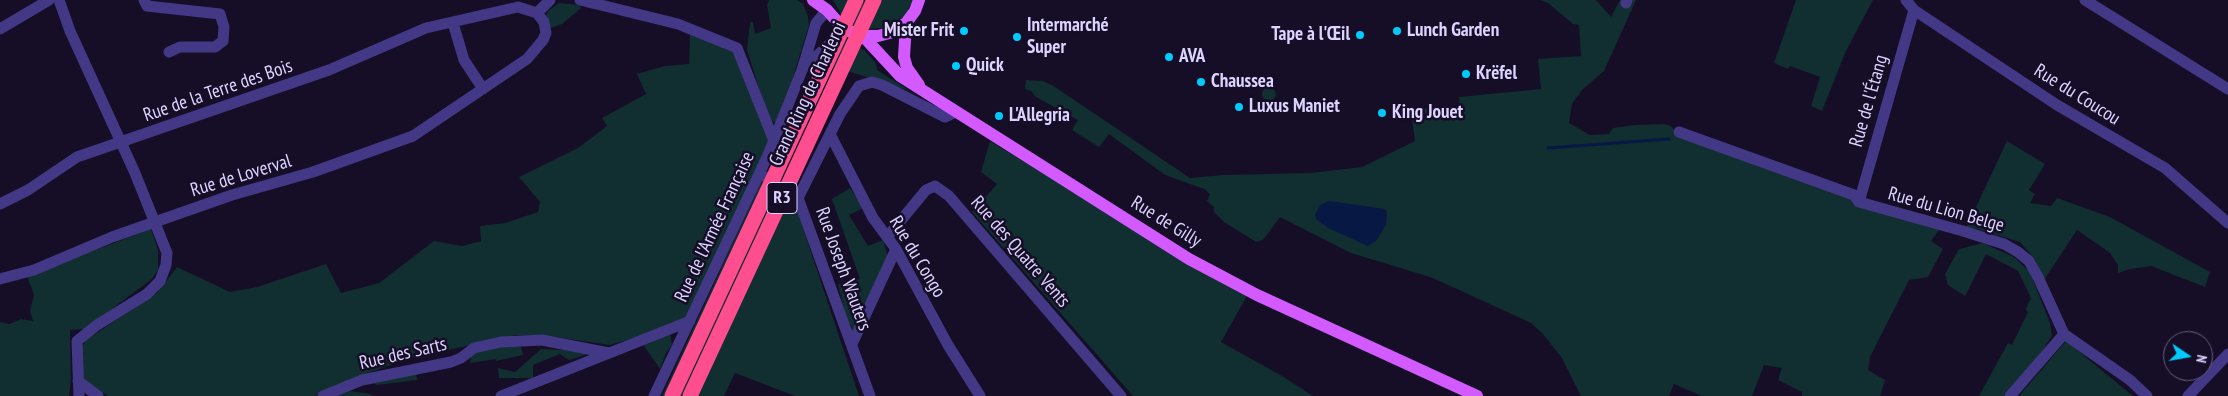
<!DOCTYPE html>
<meta charset="utf-8">
<style>
body{margin:0}
#map{position:relative;width:2228px;height:396px;overflow:hidden;background:#150e26;font-family:"PT Sans Narrow",sans-serif}
canvas{display:block}
.north{position:absolute;left:2163px;top:331px;width:50px;height:50px;box-sizing:border-box;background:#150e26;border:1px solid #655d7d;border-radius:50%;rotate:102deg;font-size:14px;font-weight:700;line-height:20px;text-align:center;color:#dcd3ff}
.north::after{content:'';display:block;margin:auto;width:18px;height:22px;background:#00cafe;clip-path:polygon(50% 0,100% 100%,50% 72%,0 100%)}
</style>
<div id="map">
<canvas width="2228" height="396"></canvas>
<div class="north">N</div>
</div>
<script>
const ctx = document.querySelector('canvas').getContext('2d');
ctx.lineJoin = 'round';
function paint(path, color) { ctx.fillStyle = color; ctx.fill(path, 'evenodd'); }
const shape = rows => new Path2D(rows.map(r => 'M' + r).join(''));
function trace(path, color, width, dash) { ctx.strokeStyle = color; ctx.lineWidth = width; ctx.lineCap = dash ? 'butt' : 'round'; ctx.setLineDash(dash || []); ctx.stroke(path); }
function write(font, color, halo, rows, align = 'center') {
  ctx.font = font + ' "PT Sans Narrow",sans-serif'; ctx.lineWidth = 5; ctx.setLineDash([]); ctx.textBaseline = 'middle'; ctx.strokeStyle = halo; ctx.fillStyle = color; for (const [text, x, y, turn = 0] of rows) {
    ctx.save(); ctx.translate(x, y); ctx.rotate((+turn || 0) * Math.PI / 180); ctx.textAlign = isNaN(turn) ? turn : align; if (halo) ctx.strokeText(text, 0, 0); ctx.fillText(text, 0, 0); ctx.restore();
  }
}
paint(shape([
 [769,0,797,0,803,4,808,16,809,25,791,84,775,123,768,117,747,50,750,22,753,22,755,34,771,28,767,5],
 [833,0,913,0,906,14,895,23,882,28,868,29,854,24,842,16],
 [1540,0,1596,0,1611,17,1620,0,1636,0,1604,71,1582,90,1572,104,1569,123,1590,135,1609,134,1613,128,1634,125,1664,124,1671,126,1678,136,1942,226,1931,241,1943,249,1928,277,1909,280,1870,357,1868,370,1885,380,1880,396,1802,396,1802,392,1778,380,1782,368,1764,365,1752,396,1702,396,1674,384,1669,396,1581,396,1562,358,1543,334,1531,323,1433,278,1351,253,1280,217,1263,240,1256,242,1224,222,1214,212,1214,207,1207,201,1210,194,1204,189,1165,175,1109,134,1099,147,1072,130,1078,120,1036,97,1031,91,1025,89,1026,80,1042,81,1052,85,1190,178,1223,175,1311,173,1362,167,1415,141,1411,111,1428,108,1430,113,1460,109,1459,97,1541,89,1538,59,1581,56,1579,25,1573,24,1548,3],
 [1796,0,1873,0,1846,51,1822,111,1811,106,1820,77,1790,66,1788,69,1774,63],
 [559,3,579,5,581,8,562,24,551,28,545,18,548,11],
 [690,34,722,46,724,49,736,53,769,142,688,317,647,334,610,345,548,336,516,335,408,359,359,376,314,396,108,396,82,379,77,355,86,340,157,293,177,267,230,292,257,287,326,264,341,293,379,283,434,241,462,246,481,241,480,226,505,223,538,212,540,202,519,177,578,148,607,126,602,118,646,94,637,74,665,66,689,64],
 [842,39,864,50,876,63,877,70,910,91,851,72,816,65,827,41],
 '1262 94a7 7 0 1 1 14 0a7 7 0 1 1-14 0Z',
 [990,141,1247,296,1221,342,1282,376,1313,396,1133,396,972,212,997,184,981,172],
 [2007,141,2045,164,2029,190,2035,194,2030,203,2051,206,2057,198,2110,217,2210,272,2205,287,2151,266,2130,269,2118,273,2118,265,2110,253,2077,230,2044,280,2036,261,2020,242,1978,229,1966,228],
 [762,180,792,199,790,204,798,213,859,396,795,396,735,373,724,396,662,396],
 [850,188,863,208,849,215,868,246,883,240,888,257,853,330,846,317,838,284,860,279,832,199],
 [151,229,158,250,158,270,152,279,85,329,70,330,71,379,69,396,0,396,0,322,9,324,21,319,33,321,30,311,34,295,27,276],
 [1983,243,2014,257,2030,272,2050,323,2052,336,2033,365,2004,396,1979,396,2008,343,2012,345,2028,312,2026,309,2031,298,2018,271,1986,254,1965,296,1948,285,1945,274,1959,249],
 [670,333,672,345,666,353,660,369,642,343],
 [2066,341,2127,391,2133,396,2019,396],
 [514,345,521,347,523,355,496,361,496,359,470,363,471,356,479,351],
 [541,349,586,351,588,354,569,360,560,354,533,365,533,378,499,378,498,368,515,372],
 [416,374,417,380,377,385,373,383],
 [350,391,370,394,374,396,337,396]
]), '#112e30');
paint(shape([
 [1329,201,1385,209,1387,212,1386,225,1376,241,1368,246,1328,228,1316,219,1315,215,1320,205]
]), '#081844');
trace(shape([
 [1548,148,1669,139]
]), '#081844', 3);
trace(shape([
 [59,0,70,31,135,173,167,253,166,265,160,281,147,294,97,325,77,341,79,396],
 [144,0,147,6,220,14,224,27,223,41,215,47,180,47,169,52],
 [580,0,678,24,737,48,774,141],
 [1906,0,1914,10,2057,105,2165,168,2228,223],
 [2085,0,2228,89],
 [1626,3,1627,0],
 [537,13,550,0],
 [453,23,464,60,483,89],
 [0,29,49,0],
 [805,67,837,37],
 [1679,132,1854,195,1859,202,1963,231,2004,244,2018,252,2029,261,2038,277,2064,334,2130,380,2147,396],
 [830,134,873,218,896,249,948,345,980,396],
 [766,177,798,198,870,396],
 [798,198,840,114,859,86,872,82,882,85,945,117,956,112],
 [1859,202,1914,10],
 [0,204,28,190,77,157,329,70,426,28,518,7,537,13,544,22,546,33,543,40,527,59,413,136,313,172,232,195,112,237,34,270,0,279],
 [888,236,926,190,935,186,949,196,1121,396],
 [852,344,896,249],
 [78,381,98,396],
 [323,396,362,380,451,362,461,358,474,348,501,342,542,340,609,353],
 [501,396,690,321],
 [654,396,768,155,802,70,816,23,827,10],
 [2010,396,2064,334],
 [2188,396,2228,354]
]), '#433886', 11);
trace(shape([
 [813,0,827,10,844,29,863,36,878,36,893,32,906,23,915,11,919,0],
 [906,23,904,57,907,68,919,85],
 [863,36,900,76,1189,259,1257,295,1477,396]
]), '#d25aff', 12);
trace(shape([
 [672,396,856,0],
 [690,396,874,0]
]), '#ff4e90', 15);
for (const [x, y, r, color] of [
 [964,31,5,"#00cafe"],
 [1397,31,5,"#00cafe"],
 [1360,35,5,"#00cafe"],
 [1017,37,5,"#00cafe"],
 [1169,57,5,"#00cafe"],
 [956,66,5,"#00cafe"],
 [1466,74,5,"#00cafe"],
 [1201,82,5,"#00cafe"],
 [1239,107,5,"#00cafe"],
 [1382,113,5,"#00cafe"],
 [999,116,5,"#00cafe"]
]) { const dot = new Path2D(); dot.arc(x, y, r, 0, 2 * Math.PI); ctx.fillStyle = color; ctx.fill(dot); trace(dot, '#150e26', 2); }
for (const [x, y, w] of [
 [782,198,30]
]) { const box = new Path2D(); box.roundRect(x - w / 2, y - 15.5, w, 31, 4); ctx.fillStyle = '#150e26'; ctx.fill(box); trace(box, '#dcd3ff', 1); }
write('bold 18px', '#dcd3ff', null, [
 ["R3",782,198]
]);
write('bold 19px', '#dcd3ff', '#150e26', [
 ["Intermarché",1027,26],
 ["Super",1027,48],
 ["Mister Frit",954,31,"right"],
 ["Lunch Garden",1407,31],
 ["Tape à l'Œil",1350,35,"right"],
 ["AVA",1179,57],
 ["Quick",966,66],
 ["Krëfel",1476,74],
 ["Chaussea",1211,82],
 ["Luxus Maniet",1249,107],
 ["King Jouet",1392,113],
 ["L'Allegria",1009,116]
], 'left');
write('19px', '#dcd3ff', '#150e26', [
 ["Rue de la Terre des Bois",218,91,-19],
 ["Grand Ring de Charleroi",808,94,-65],
 ["Rue du Coucou",2077,95,32],
 ["Rue de l'Étang",1869,101,-74],
 ["Rue de Loverval",241,176,-17],
 ["Rue du Lion Belge",1946,210,16],
 ["Rue de Gilly",1166,222,32],
 ["Rue de l'Armée Française",715,227,-65],
 ["Rue des Quatre Vents",1020,252,49],
 ["Rue du Congo",917,257,59],
 ["Rue Joseph Wauters",843,269,70],
 ["Rue des Sarts",403,354,-13]
]);
</script>
